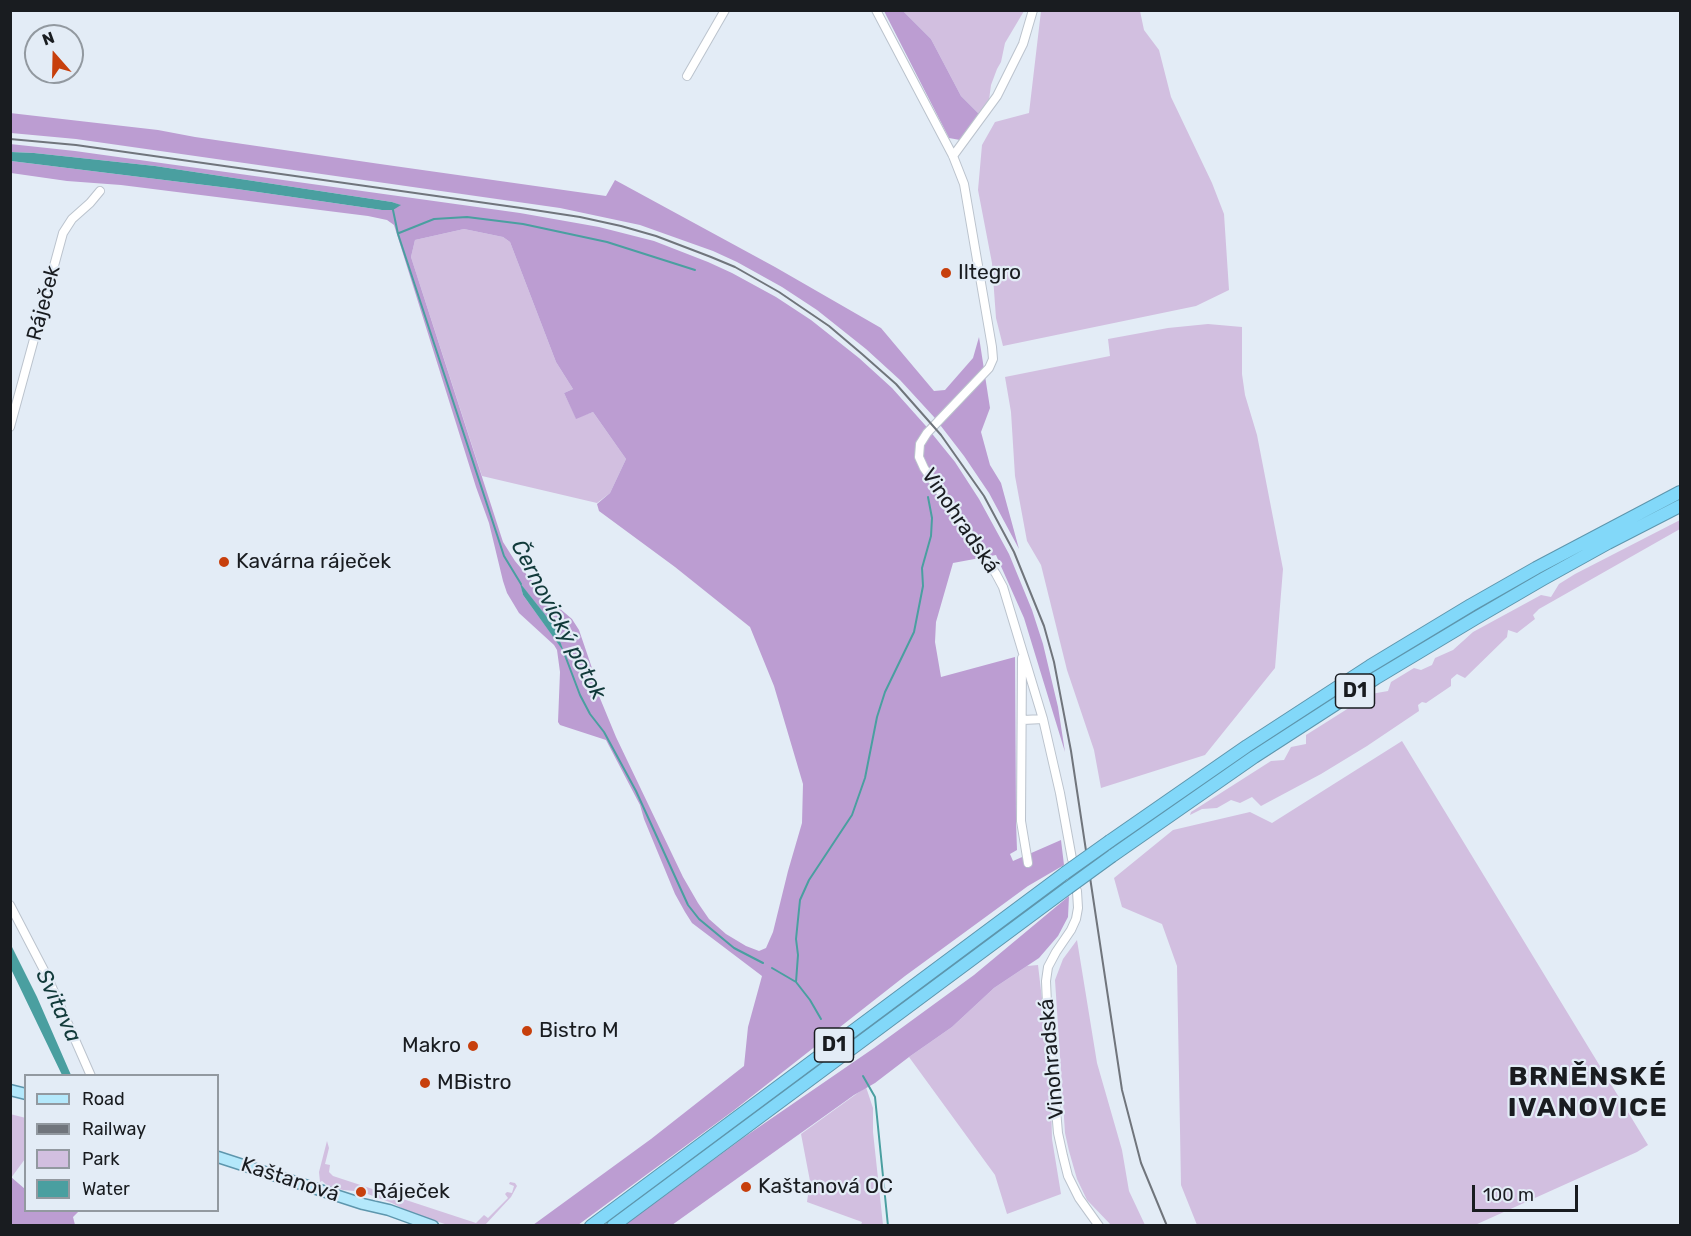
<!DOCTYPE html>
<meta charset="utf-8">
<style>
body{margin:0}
#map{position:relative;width:1691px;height:1236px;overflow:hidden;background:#e3ecf6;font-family:Rubik,sans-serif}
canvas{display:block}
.frame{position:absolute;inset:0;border:12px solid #191c20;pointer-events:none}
.legend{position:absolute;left:24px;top:1074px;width:195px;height:138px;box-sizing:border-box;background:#e3ecf6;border:2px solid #9299a0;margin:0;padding:8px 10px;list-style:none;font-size:18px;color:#191c20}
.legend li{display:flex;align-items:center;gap:12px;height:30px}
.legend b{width:30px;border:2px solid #9299a0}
.north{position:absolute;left:24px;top:24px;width:60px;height:60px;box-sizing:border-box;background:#e3ecf6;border:2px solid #9299a0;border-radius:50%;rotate:340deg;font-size:16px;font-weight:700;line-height:24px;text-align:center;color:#191c20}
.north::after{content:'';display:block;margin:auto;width:21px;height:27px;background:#c73f0c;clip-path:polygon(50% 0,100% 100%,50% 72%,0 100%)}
.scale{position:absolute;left:1472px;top:1185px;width:106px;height:27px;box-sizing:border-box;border:3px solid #191c20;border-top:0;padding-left:8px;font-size:18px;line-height:21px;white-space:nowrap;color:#191c20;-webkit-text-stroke:4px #e3ecf6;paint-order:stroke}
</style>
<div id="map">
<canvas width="1691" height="1236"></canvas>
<div class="frame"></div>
<ul class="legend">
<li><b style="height:8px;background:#b4e8fb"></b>Road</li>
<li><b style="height:8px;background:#70757c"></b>Railway</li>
<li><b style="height:16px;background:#d2bfe0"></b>Park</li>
<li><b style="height:16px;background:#4a9fa0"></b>Water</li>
</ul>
<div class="north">N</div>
<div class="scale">100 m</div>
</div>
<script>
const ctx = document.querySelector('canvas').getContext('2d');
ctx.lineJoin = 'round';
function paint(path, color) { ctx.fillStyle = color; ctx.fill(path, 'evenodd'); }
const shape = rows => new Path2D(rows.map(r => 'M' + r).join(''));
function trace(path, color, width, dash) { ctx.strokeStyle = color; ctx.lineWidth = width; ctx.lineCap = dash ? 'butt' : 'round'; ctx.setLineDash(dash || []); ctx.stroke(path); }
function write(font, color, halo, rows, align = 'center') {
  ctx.font = font + ' Rubik,sans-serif'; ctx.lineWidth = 4.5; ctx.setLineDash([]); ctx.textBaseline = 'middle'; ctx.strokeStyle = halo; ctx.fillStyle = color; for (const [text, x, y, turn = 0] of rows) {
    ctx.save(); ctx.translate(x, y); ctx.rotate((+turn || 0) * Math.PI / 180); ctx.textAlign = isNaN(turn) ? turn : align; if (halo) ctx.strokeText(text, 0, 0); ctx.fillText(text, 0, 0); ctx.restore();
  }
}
paint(shape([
 [903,11,1024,11,1005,43,1001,62,997,69,991,85,989,100,980,115,961,96,931,39],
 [1041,11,1140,11,1144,30,1159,50,1171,97,1212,183,1224,214,1229,290,1196,306,1003,346,996,318,992,263,978,190,982,145,995,122,1029,113],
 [464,229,503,237,510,242,556,362,573,389,564,393,576,418,593,412,626,459,610,493,597,503,482,476,411,257,415,240],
 [1208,324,1242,327,1242,374,1245,395,1257,435,1283,569,1275,668,1205,755,1101,788,1094,750,1067,670,1041,565,1027,541,1015,476,1011,412,1005,377,1110,356,1108,339,1168,328],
 [1680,520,1680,529,1539,609,1533,615,1535,619,1517,633,1508,630,1507,637,1465,678,1457,674,1451,679,1451,686,1426,703,1422,702,1418,705,1419,711,1367,746,1321,774,1261,806,1252,797,1240,803,1231,800,1217,808,1202,809,1190,815,1191,812,1271,761,1284,760,1291,747,1306,744,1306,735,1371,694,1388,691,1391,682,1414,668,1421,670,1432,665,1435,658,1453,650,1473,632,1541,595,1551,597,1559,584,1575,574],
 [1402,741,1648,1145,1637,1152,1475,1225,1197,1225,1181,1185,1177,966,1162,924,1122,907,1114,878,1173,830,1250,812,1272,823],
 [1077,940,1097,1063,1122,1150,1129,1191,1145,1225,1111,1225,1087,1200,1077,1179,1069,1151,1065,1133,1055,980,1063,959],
 [1038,965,1050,1067,1052,1139,1061,1194,1007,1214,995,1175,909,1057,952,1027,994,988,1027,966],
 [866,1087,873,1108,873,1132,883,1225,861,1225,862,1222,807,1202,810,1181,801,1134],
 [10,1114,26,1118,25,1159,11,1178],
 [327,1141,329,1148,325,1164,330,1165,329,1172,333,1176,476,1223,484,1215,488,1218,508,1198,505,1194,507,1192,512,1193,514,1186,509,1184,510,1182,515,1183,517,1186,511,1197,485,1225,451,1226,411,1213,392,1203,365,1193,365,1192,343,1190,328,1186,322,1181,320,1182,319,1172]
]), '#d2bfe0');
paint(shape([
 [884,11,903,11,931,39,961,96,980,115,960,140,949,138],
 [10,113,158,130,195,137,380,164,606,196,615,180,775,267,881,328,934,391,945,390,973,358,979,337,990,408,981,432,990,465,1001,483,1019,549,989,493,964,456,934,417,900,380,866,349,817,310,782,287,737,262,713,251,640,225,560,208,76,139,11,133],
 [10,144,75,151,520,213,599,227,654,241,708,262,732,273,776,297,811,320,859,358,892,388,925,425,955,462,979,499,1009,554,1032,610,1043,644,1058,707,1065,752,1024,618,996,555,953,563,936,622,935,642,941,677,1015,657,1016,821,1017,850,1010,854,1013,861,1061,840,1064,865,1028,886,905,976,733,1111,578,1225,533,1225,651,1139,744,1066,748,1027,762,976,692,923,685,912,675,894,644,819,640,805,606,740,560,725,558,722,560,672,557,650,554,645,519,613,507,593,503,581,489,523,476,487,394,225,387,220,368,216,121,185,67,181,11,173,11,161,237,189,382,210,400,205,392,202,155,166,34,153,11,152],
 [464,229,503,237,510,242,556,362,573,389,564,393,576,419,593,412,626,459,610,493,597,504,599,511,675,567,750,627,774,686,803,784,802,823,788,871,773,932,766,948,759,951,746,946,726,934,709,919,698,903,683,877,616,737,597,691,593,671,579,630,572,619,544,595,515,561,503,542,411,257,415,240],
 [521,585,555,627,563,650,523,595],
 [1069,896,1068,917,1058,936,1039,958,994,988,952,1027,909,1057,875,1083,854,1095,672,1225,625,1225,743,1138,874,1048,974,975],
 [11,1177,25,1189,26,1210,79,1211,73,1217,75,1225,11,1225]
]), '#bc9dd2');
paint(shape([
 [11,152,34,153,155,166,392,202,401,205,393,210,382,210,237,189,11,161],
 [520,583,555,627,564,652,523,595],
 [11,945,37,997,71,1075,62,1075,11,969]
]), '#4a9fa0');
trace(shape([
 [393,210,398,234,504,556,521,584],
 [399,233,434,219,467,217,523,224,607,242,695,270],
 [563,650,580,695,590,714,604,732,636,791,688,905,699,919,734,948,763,963],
 [772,968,796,982,810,1000,821,1019],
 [796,982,798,955,796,939,800,900,809,880,852,815,865,778,877,717,885,692,914,632,923,586,922,568,931,536,932,518,928,497],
 [863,1076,875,1097,888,1226]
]), '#4a9fa0', 2);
const minor = shape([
 [876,10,953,156,964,184,992,347,993,359,989,368,927,433,920,444,919,457,924,468,996,574,1003,587,1043,719,1060,793,1072,859],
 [687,76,725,10],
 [953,156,997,96,1023,44,1033,10],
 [10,427,63,233,72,219,90,203,100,191],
 [1022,658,1021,821,1028,863],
 [1023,720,1043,719],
 [1077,891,1078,908,1076,919,1071,930,1056,952,1048,967,1046,981,1047,1004,1058,1133,1063,1156,1068,1176,1079,1198,1099,1226],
 [10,905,47,976,91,1076]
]);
const major = shape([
 [10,1090,26,1094],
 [218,1157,363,1204,389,1210,433,1226]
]);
const highway = shape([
 [1110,841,1247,746,1370,666,1471,605,1536,568,1680,492],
 [1112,856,1254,757,1376,678,1476,618,1543,579,1608,543,1680,506],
 [591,1226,1065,873],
 [613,1226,1068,888]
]);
trace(minor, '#bbc3cd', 10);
trace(major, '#5d96ad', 13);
trace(highway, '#5d96ad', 14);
trace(minor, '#fff', 8);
trace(major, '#b4e8fb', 10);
trace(highway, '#82d8f9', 12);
trace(shape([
 [10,139,76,145,521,208,580,217,621,226,656,236,711,257,735,267,779,292,829,326,862,354,896,384,941,435,984,496,1014,552,1044,626,1054,662,1071,751,1122,1090,1141,1163,1167,1226]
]), '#70757c', 2);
const highwayBridge = shape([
 [1065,873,1110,841],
 [1068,888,1112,856]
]);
trace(highwayBridge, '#5d96ad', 14, []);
trace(highwayBridge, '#82d8f9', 12);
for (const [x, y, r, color] of [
 [946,273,6,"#c73f0c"],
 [224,562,6,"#c73f0c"],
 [527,1031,6,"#c73f0c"],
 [473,1046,6,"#c73f0c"],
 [425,1083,6,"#c73f0c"],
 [746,1187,6,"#c73f0c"],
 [361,1192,6,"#c73f0c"]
]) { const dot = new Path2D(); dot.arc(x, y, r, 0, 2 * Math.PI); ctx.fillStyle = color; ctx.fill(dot); trace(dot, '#e3ecf6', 2); }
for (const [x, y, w] of [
 [1355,691,39],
 [834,1045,39]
]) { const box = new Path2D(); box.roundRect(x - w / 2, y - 17, w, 34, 4.5); ctx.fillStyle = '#e3ecf6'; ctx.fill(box); trace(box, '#191c20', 1.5); }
write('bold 20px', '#191c20', null, [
 ["D1",1355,691],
 ["D1",834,1045]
]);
write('21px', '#191c20', '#e3ecf6', [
 ["Iltegro",958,273],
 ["Kavárna ráječek",236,562],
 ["Bistro M",539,1031],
 ["Makro",461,1046,"right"],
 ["MBistro",437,1083],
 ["Kaštanová OC",758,1187],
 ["Ráječek",373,1192]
], 'left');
write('21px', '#191c20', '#e3ecf6', [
 ["Ráječek",44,303,-75],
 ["Vinohradská",960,521,56],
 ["Vinohradská",1052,1059,-95],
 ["Kaštanová",290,1180,18]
]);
write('italic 22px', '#113a3a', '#e3ecf6', [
 ["Černovický potok",558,620,62],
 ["Svitava",58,1006,65]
]);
ctx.letterSpacing = '1.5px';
write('bold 27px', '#191c20', '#e3ecf6', [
 ["BRNĚNSKÉ",1588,1077],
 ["IVANOVICE",1588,1108]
]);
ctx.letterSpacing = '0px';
</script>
